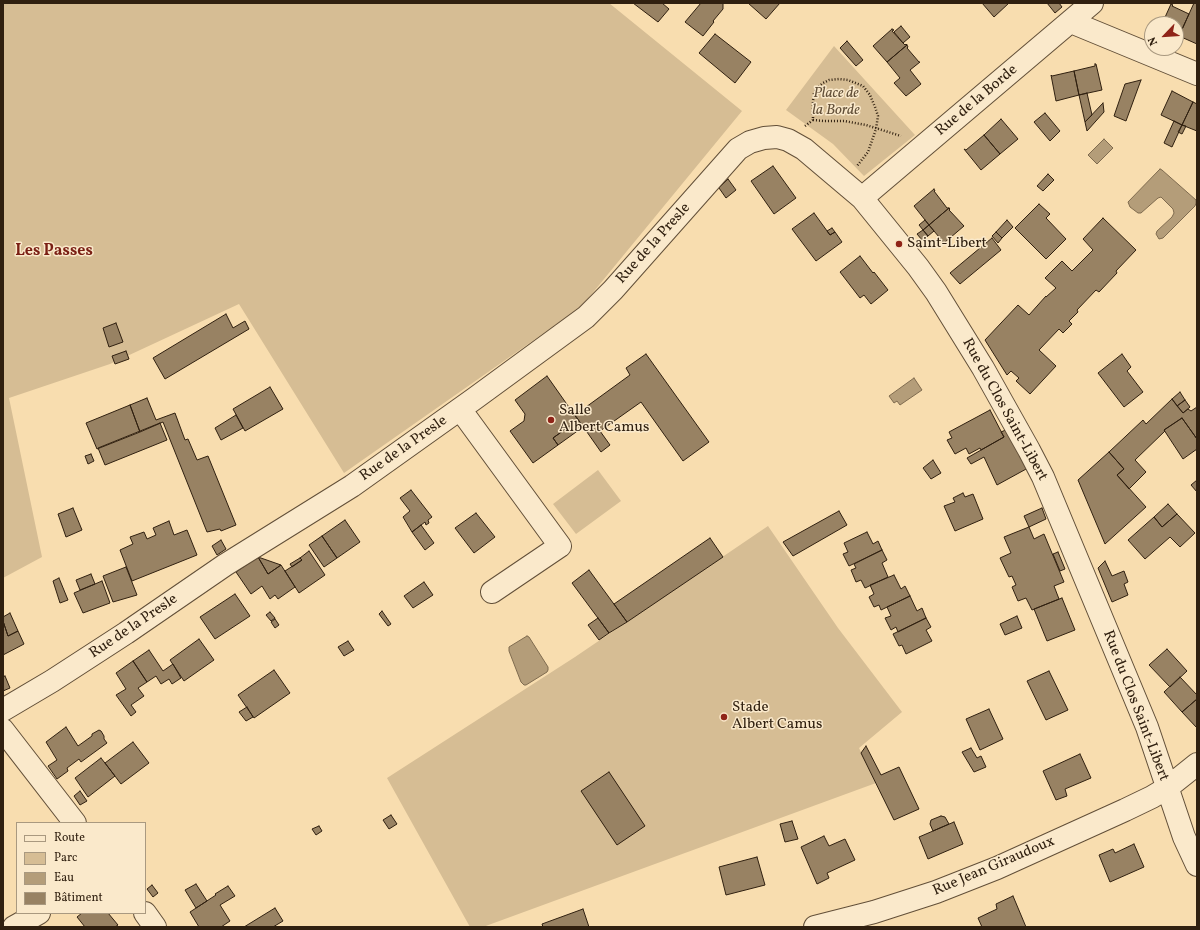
<!DOCTYPE html>
<meta charset="utf-8">
<style>
body{margin:0}
#map{position:relative;width:1200px;height:930px;overflow:hidden;background:#f8ddaf;font-family:Vollkorn,serif}
canvas{display:block}
.frame{position:absolute;inset:0;border:4px solid #302010;pointer-events:none}
.legend{position:absolute;left:16px;top:822px;width:130px;height:92px;box-sizing:border-box;background:#fae9cb;border:1px solid #a99980;margin:0;padding:5px 7px;list-style:none;font-size:12px;color:#302010}
.legend li{display:flex;align-items:center;gap:8px;height:20px}
.legend b{width:20px;border:1px solid #a99980}
.north{position:absolute;left:1144px;top:16px;width:40px;height:40px;box-sizing:border-box;background:#fae9cb;border:1px solid #a99980;border-radius:50%;rotate:245deg;font-size:11px;font-weight:700;line-height:16px;text-align:center;color:#302010}
.north::after{content:'';display:block;margin:auto;width:14px;height:18px;background:#8f2418;clip-path:polygon(50% 0,100% 100%,50% 72%,0 100%)}
</style>
<div id="map">
<canvas width="1200" height="930"></canvas>
<div class="frame"></div>
<ul class="legend">
<li><b style="height:5px;background:#fae9cb"></b>Route</li>
<li><b style="height:11px;background:#d6bd94"></b>Parc</li>
<li><b style="height:11px;background:#b49d79"></b>Eau</li>
<li><b style="height:11px;background:#988263"></b>Bâtiment</li>
</ul>
<div class="north">N</div>
</div>
<script>
const ctx = document.querySelector('canvas').getContext('2d');
ctx.lineJoin = 'round';
function paint(path, color) { ctx.fillStyle = color; ctx.fill(path, 'evenodd'); }
const shape = rows => new Path2D(rows.map(r => 'M' + r).join(''));
function trace(path, color, width, dash) { ctx.strokeStyle = color; ctx.lineWidth = width; ctx.lineCap = dash ? 'butt' : 'round'; ctx.setLineDash(dash || []); ctx.stroke(path); }
function write(font, color, halo, rows, align = 'center') {
  ctx.font = font + ' Vollkorn,serif'; ctx.lineWidth = 3; ctx.setLineDash([]); ctx.textBaseline = 'middle'; ctx.strokeStyle = halo; ctx.fillStyle = color; for (const [text, x, y, turn = 0] of rows) {
    ctx.save(); ctx.translate(x, y); ctx.rotate((+turn || 0) * Math.PI / 180); ctx.textAlign = isNaN(turn) ? turn : align; if (halo) ctx.strokeText(text, 0, 0); ctx.fillText(text, 0, 0); ctx.restore();
  }
}
paint(shape([
 [3,3,609,3,742,111,581,307,344,473,239,304,110,364,9,398,42,557,3,578],
 [834,46,915,135,864,176,833,144,786,110],
 [598,470,621,501,576,534,553,504],
 [768,526,838,628,902,712,859,748,876,783,483,927,470,927,387,778,575,657]
]), '#d6bd94');
const water = shape([
 [1104,139,1113,148,1097,164,1088,155,1104,139],
 [1160,169,1162,170,1196,200,1196,203,1195,206,1163,238,1159,239,1156,234,1157,231,1172,217,1174,213,1173,209,1161,197,1158,198,1141,213,1138,213,1130,207,1128,202,1160,169],
 [914,378,922,390,900,405,897,401,894,403,889,396,914,378],
 [527,636,529,637,548,667,548,670,547,672,526,685,524,685,521,682,509,651,509,647,527,636]
]);
paint(water, '#b49d79');
trace(water, '#7f6b4f', 1);
const building = shape([
 [633,3,662,3,669,9,658,22,633,3],
 [701,3,723,3,723,9,713,21,714,22,703,36,685,22,701,3],
 [748,3,780,3,766,19,748,3],
 [982,3,1009,3,994,17,982,3],
 [1047,3,1059,3,1062,7,1055,13,1047,3],
 [1194,3,1197,3,1197,44,1179,36,1194,3],
 [1171,4,1173,5,1172,6,1189,14,1179,36,1176,34,1176,24,1162,24,1171,4],
 [901,26,910,37,903,43,894,32,901,26],
 [892,29,894,30,892,31,903,43,905,45,906,44,907,45,887,62,873,46,892,29],
 [715,34,751,62,735,83,699,53,715,34],
 [847,41,863,60,856,66,840,48,847,41],
 [907,45,908,47,907,48,919,62,920,62,910,70,921,84,906,96,894,83,900,78,887,62,907,45],
 [1095,64,1096,64,1102,90,1079,95,1074,71,1095,66,1095,64],
 [1074,71,1079,95,1056,101,1051,75,1052,76,1074,71],
 [1141,80,1126,121,1114,116,1125,84,1141,80],
 [1172,91,1193,102,1182,125,1161,115,1172,91],
 [1087,93,1092,115,1085,122,1079,95,1087,93],
 [1193,102,1197,104,1197,131,1182,125,1193,102],
 [1103,103,1104,112,1087,131,1085,122,1103,103],
 [1045,113,1060,131,1050,141,1034,122,1045,113],
 [1001,119,1018,139,1000,154,984,135,1000,120,1001,119],
 [1174,121,1182,125,1172,147,1164,143,1174,121],
 [1182,125,1186,126,1182,134,1178,132,1182,125],
 [984,135,1000,154,981,170,964,149,966,150,984,135],
 [773,166,796,198,774,214,751,181,773,166],
 [1048,174,1054,180,1043,191,1037,186,1048,174],
 [728,179,736,190,726,198,719,188,728,179],
 [934,189,935,191,934,191,947,208,949,208,929,225,914,206,934,189],
 [1039,204,1050,214,1046,218,1066,239,1046,259,1015,228,1039,204],
 [949,208,950,209,949,210,964,226,944,243,929,225,949,208],
 [814,213,830,235,835,232,842,242,816,261,792,229,814,213],
 [1103,218,1136,250,1116,271,1117,273,1099,292,1096,290,1077,310,1078,312,1069,321,1072,324,1063,333,1059,329,1039,350,1056,366,1030,394,1016,381,1019,378,1011,371,1007,375,985,340,1018,305,1029,315,1046,296,1046,297,1056,288,1045,278,1062,261,1072,271,1093,250,1083,239,1103,218],
 [925,220,929,225,923,230,919,225,925,220],
 [1007,220,1013,227,1002,238,996,232,1007,220],
 [929,225,934,231,928,236,923,230,929,225],
 [832,228,835,232,830,235,827,231,832,228],
 [923,230,928,236,922,240,917,234,923,230],
 [996,232,1002,238,998,243,992,236,996,232],
 [992,238,1001,250,960,284,950,273,992,238],
 [860,256,873,273,874,272,888,290,871,304,864,295,860,298,840,272,860,256],
 [226,314,233,328,245,321,249,329,165,379,153,358,226,314],
 [116,323,123,342,109,347,103,328,116,323],
 [126,351,129,359,115,364,112,356,126,351],
 [646,354,709,442,683,461,641,402,600,431,610,445,601,452,575,415,630,375,626,368,646,354],
 [1122,354,1131,367,1127,371,1143,392,1124,407,1098,373,1122,354],
 [547,376,578,420,553,438,558,445,533,463,510,431,524,421,525,414,515,400,547,376],
 [270,387,283,409,245,431,233,409,270,387],
 [1180,392,1185,400,1177,406,1172,399,1180,392],
 [147,398,156,420,175,413,185,440,188,439,197,460,208,456,236,525,221,531,220,529,207,532,163,422,140,432,130,405,147,398],
 [1172,399,1183,413,1188,409,1191,411,1197,407,1197,439,1182,418,1164,430,1165,431,1135,460,1146,472,1129,489,1117,475,1124,469,1109,452,1143,420,1146,424,1172,399],
 [1185,400,1190,407,1183,413,1177,406,1185,400],
 [130,405,140,432,97,449,86,423,130,405],
 [990,410,1004,437,981,450,980,448,969,454,966,448,955,454,947,440,952,438,949,432,990,410],
 [236,415,243,428,221,440,215,428,236,415],
 [1182,418,1197,439,1197,449,1183,459,1164,430,1182,418],
 [578,420,583,427,558,445,553,438,578,420],
 [160,423,167,440,105,465,98,448,160,423],
 [1008,429,1028,468,997,485,984,457,971,464,967,458,1004,437,1001,432,1008,429],
 [1109,452,1124,469,1117,475,1146,507,1105,544,1078,480,1109,452],
 [91,454,94,461,88,464,85,456,91,454],
 [933,460,941,473,931,479,923,468,933,460],
 [1197,480,1197,492,1191,485,1197,480],
 [411,490,432,517,428,520,429,523,426,525,425,522,412,532,403,517,410,511,400,498,411,490],
 [963,493,965,497,973,494,983,519,955,531,944,506,955,502,953,498,963,493],
 [1168,504,1177,514,1162,527,1154,517,1168,504],
 [73,508,82,530,66,537,58,514,73,508],
 [1042,508,1046,519,1029,527,1024,516,1042,508],
 [839,511,847,525,793,556,783,542,839,511],
 [476,513,495,537,474,553,455,528,476,513],
 [1177,514,1195,533,1180,547,1170,537,1145,559,1128,540,1154,517,1162,527,1177,514],
 [345,520,360,542,337,558,322,536,345,520],
 [169,521,174,535,187,530,197,555,132,581,120,550,133,544,130,537,144,532,147,539,156,535,153,528,169,521],
 [421,525,434,543,425,550,412,532,421,525],
 [1029,527,1034,539,1044,534,1064,582,1054,586,1059,599,1032,610,1026,598,1018,601,1012,587,1016,585,1012,576,1009,577,1000,558,1011,553,1004,537,1029,527],
 [867,532,873,544,878,541,882,550,849,566,843,554,848,552,844,543,867,532],
 [322,536,337,558,324,567,309,545,322,536],
 [710,538,723,557,627,622,614,604,710,538],
 [221,540,226,549,217,555,212,546,221,540],
 [882,550,887,560,882,563,888,577,865,588,861,580,856,582,851,570,856,568,854,564,882,550],
 [309,551,325,575,299,593,285,571,302,560,300,558,309,551],
 [1058,552,1065,569,1060,571,1053,554,1058,552],
 [258,557,281,565,268,574,258,557],
 [258,557,268,574,281,565,295,587,278,599,275,595,270,599,262,586,251,594,236,572,258,557],
 [300,558,302,560,292,567,290,564,300,558],
 [1105,561,1112,576,1124,571,1128,582,1124,584,1128,595,1112,602,1098,568,1105,561],
 [126,567,137,595,113,602,103,576,126,567],
 [589,570,627,622,609,633,572,583,589,570],
 [91,574,95,584,80,590,76,580,91,574],
 [894,575,901,589,905,586,910,596,881,610,879,605,874,607,869,597,874,594,870,585,894,575],
 [59,578,68,600,60,603,53,581,59,578],
 [102,581,110,603,83,613,74,593,102,581],
 [424,582,433,595,413,608,404,596,424,582],
 [235,594,250,616,215,639,200,617,235,594],
 [910,596,917,611,922,608,926,618,898,632,896,627,891,630,885,618,891,616,887,607,910,596],
 [1062,598,1075,630,1047,641,1034,609,1062,598],
 [382,611,391,624,388,626,379,614,382,611],
 [270,612,275,618,271,621,266,615,270,612],
 [10,613,18,631,8,636,3,621,3,617,10,613],
 [1017,616,1022,628,1005,635,1000,624,1017,616],
 [598,618,609,633,599,640,588,625,598,618],
 [926,618,931,627,926,630,932,641,906,654,902,645,899,646,893,634,926,618],
 [275,619,279,625,275,628,271,622,275,619],
 [3,621,8,636,18,631,24,644,3,655,3,621],
 [199,639,214,660,184,681,170,660,199,639],
 [348,641,354,650,344,656,338,647,348,641],
 [1167,649,1187,671,1170,687,1149,665,1167,649],
 [149,650,163,671,173,664,181,678,172,684,169,679,161,684,156,676,147,682,133,661,149,650],
 [133,661,147,682,138,688,144,696,131,705,136,712,131,716,116,695,126,689,116,673,133,661],
 [274,670,290,693,254,718,238,695,274,670],
 [1049,671,1068,710,1046,720,1027,681,1049,671],
 [5,676,10,688,3,691,3,677,5,676],
 [1180,677,1197,695,1197,699,1182,712,1164,692,1180,677],
 [1197,699,1197,728,1182,712,1197,699],
 [247,707,253,717,246,721,239,712,247,707],
 [989,709,1003,739,980,750,966,719,989,709],
 [66,727,78,746,92,736,92,734,99,730,101,731,104,736,104,739,107,743,81,762,79,759,67,768,68,771,57,779,48,766,57,760,46,742,66,727],
 [133,742,149,763,121,784,105,763,133,742],
 [866,746,881,775,899,767,919,809,894,820,861,753,866,746],
 [971,748,977,758,981,756,986,767,974,772,962,752,971,748],
 [1080,754,1091,778,1065,789,1067,796,1056,800,1043,771,1080,754],
 [101,758,115,776,88,797,75,778,101,758],
 [609,772,645,826,617,845,581,791,609,772],
 [80,791,87,801,80,805,74,796,80,791],
 [391,815,397,824,389,829,383,820,391,815],
 [941,816,945,817,949,824,933,831,930,824,931,820,941,816],
 [792,821,798,839,785,842,780,824,792,821],
 [954,822,963,844,928,859,919,837,954,822],
 [319,826,322,831,316,835,312,829,319,826],
 [824,836,829,846,845,839,855,860,827,873,829,878,817,884,801,847,824,836],
 [1134,844,1144,867,1110,882,1099,855,1113,849,1115,853,1134,844],
 [757,857,765,885,726,895,719,867,757,857],
 [196,884,207,901,196,908,185,890,196,884],
 [152,885,158,893,153,897,147,889,152,885],
 [228,886,235,896,220,905,230,921,221,927,199,927,190,912,216,895,215,894,228,886],
 [1013,896,1026,927,982,927,978,918,997,909,996,904,1013,896],
 [275,908,283,921,273,927,244,927,275,908],
 [583,909,589,927,543,927,542,924,583,909],
 [82,913,108,913,118,925,115,927,85,927,77,917,82,913]
]);
paint(building, '#988263');
trace(building, '#302010', 1);
const minor = shape([
 [1071,22,1197,74],
 [862,198,1092,3],
 [460,409,560,546,492,592],
 [3,710,52,681,126,633,225,565,352,486,474,399,586,317,613,290,738,149,750,142,764,138,777,137,788,140,804,149,862,198,918,267,936,292,983,368,1029,450,1043,477,1147,727,1184,837,1197,865],
 [3,730,75,823],
 [145,913,155,927],
 [14,927,39,913],
 [815,927,874,912,936,892,997,868,1125,810,1152,797,1167,788,1197,764]
]);
trace(minor, '#624f38', 24);
trace(shape([
 [813,120,824,121,844,121,866,125,901,136],
 [805,126,813,120,813,101,814,93,817,88,823,83,829,80,839,79,848,80,863,86,870,95,875,107,878,116,876,129,868,152,857,166]
]), '#302010', 2.5, [1, 2]);
trace(minor, '#fae9cb', 22);
for (const [x, y, r, color] of [
 [899,244,4,"#8f2418"],
 [551,420,4,"#8f2418"],
 [724,717,4,"#8f2418"]
]) { const dot = new Path2D(); dot.arc(x, y, r, 0, 2 * Math.PI); ctx.fillStyle = color; ctx.fill(dot); trace(dot, '#fae9cb', 1.5); }
write('italic 15px', '#624f38', '#fae9cb', [
 ["Place de",836,94],
 ["la Borde",836,111]
]);
write('15px', '#302010', '#fae9cb', [
 ["Rue de la Borde",977,101,-40],
 ["Rue de la Presle",654,244,-48],
 ["Rue du Clos Saint-Libert",1004,410,61],
 ["Rue de la Presle",404,449,-35],
 ["Rue de la Presle",134,627,-34],
 ["Rue du Clos Saint-Libert",1135,706,69],
 ["Rue Jean Giraudoux",994,867,-23]
]);
write('15px', '#302010', '#fae9cb', [
 ["Saint-Libert",907,244],
 ["Salle",559,411],
 ["Albert Camus",559,428],
 ["Stade",732,708],
 ["Albert Camus",732,725]
], 'left');
write('bold 16px', '#7a1f14', '#fae9cb', [
 ["Les Passes",54,252]
]);
</script>
